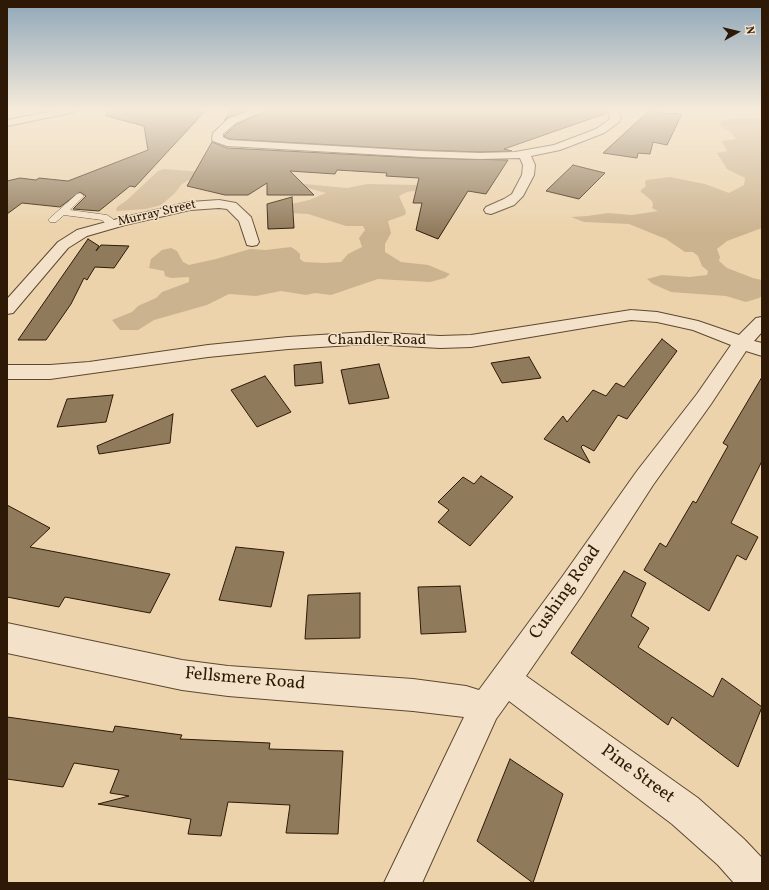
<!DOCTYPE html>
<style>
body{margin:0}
#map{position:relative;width:769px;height:890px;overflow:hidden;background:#ecd3ac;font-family:Vollkorn,serif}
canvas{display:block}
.frame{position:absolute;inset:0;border:8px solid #2d1905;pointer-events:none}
.north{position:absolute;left:717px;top:12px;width:40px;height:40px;-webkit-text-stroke:3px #f3e2c9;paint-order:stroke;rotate:82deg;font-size:11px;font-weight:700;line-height:16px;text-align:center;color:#2d1905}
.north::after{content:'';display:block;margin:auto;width:14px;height:18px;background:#2d1905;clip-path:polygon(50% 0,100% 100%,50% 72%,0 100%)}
</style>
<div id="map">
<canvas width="769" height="890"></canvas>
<div class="frame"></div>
<div class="north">N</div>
</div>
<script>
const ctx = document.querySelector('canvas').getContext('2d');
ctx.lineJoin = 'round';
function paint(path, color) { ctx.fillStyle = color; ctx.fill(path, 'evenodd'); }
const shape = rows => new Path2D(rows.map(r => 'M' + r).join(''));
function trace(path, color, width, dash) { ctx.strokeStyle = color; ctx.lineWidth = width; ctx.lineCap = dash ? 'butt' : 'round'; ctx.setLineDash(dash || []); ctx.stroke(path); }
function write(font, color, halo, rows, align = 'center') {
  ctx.font = font + ' Vollkorn,serif'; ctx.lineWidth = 3; ctx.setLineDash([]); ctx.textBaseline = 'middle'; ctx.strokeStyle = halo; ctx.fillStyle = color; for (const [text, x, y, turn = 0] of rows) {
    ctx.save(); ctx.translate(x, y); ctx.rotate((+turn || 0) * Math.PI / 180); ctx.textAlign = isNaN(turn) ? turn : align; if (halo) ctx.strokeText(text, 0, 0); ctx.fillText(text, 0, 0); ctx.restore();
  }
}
paint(shape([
 [734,118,757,118,762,120,762,228,727,241,717,249,720,257,719,261,727,268,753,278,762,280,762,296,759,298,746,302,726,296,671,292,653,284,647,279,662,275,690,277,707,275,708,271,702,266,698,256,693,252,685,252,666,239,629,224,584,222,571,217,587,216,608,213,632,215,658,211,652,208,653,205,652,201,640,191,646,186,645,183,646,180,670,177,705,184,729,193,744,185,745,178,727,169,717,153,727,151,722,141,736,139,731,132,720,126,722,120],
 [164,169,203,172,182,184,175,193,161,205,146,209,116,211,117,207,127,200,158,171],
 [305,184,347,188,367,184,418,185,426,189,407,192,399,196,406,212,405,215,388,221,391,233,385,244,385,252,401,262,428,265,450,274,445,278,430,282,378,279,331,295,315,293,306,295,281,291,256,296,229,294,207,305,154,320,138,330,120,330,112,320,132,312,138,306,156,298,162,292,189,282,189,277,171,278,165,276,164,271,149,268,151,259,162,250,171,248,177,251,183,262,189,265,216,259,250,249,266,250,291,247,297,251,300,254,300,259,304,262,323,263,341,262,348,254,362,247,359,238,365,230,363,226,346,226,308,214,287,213,272,214,266,213,270,209,309,200,326,193,297,185]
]), '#ccb390');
const building = shape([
 [107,109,207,109,135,187,130,186,99,211,73,209,86,196,80,192,60,207,22,203,7,214,7,181,20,178,36,180,39,178,68,181,148,150,144,126,106,116,107,109],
 [231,109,251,109,227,118,224,121,231,109],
 [268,109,402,109,403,110,461,111,461,109,607,109,607,113,504,149,512,151,480,152,421,150,229,139,224,136,237,124,265,112,268,109],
 [650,110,662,113,682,114,667,145,653,142,650,154,638,153,637,158,603,153,650,110],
 [212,142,227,148,421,158,508,160,486,194,468,191,438,239,416,230,422,203,413,203,419,178,386,176,387,173,337,170,335,174,290,171,314,195,267,195,267,183,248,195,225,195,187,186,212,142],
 [573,165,605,173,579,199,546,191,573,165],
 [292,197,294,228,268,229,267,204,292,197],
 [88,239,99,246,96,251,101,245,129,246,114,268,95,267,87,280,84,278,71,304,46,340,18,340,88,239],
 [662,339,677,351,627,419,618,415,594,451,583,445,581,447,590,463,544,439,563,416,567,422,593,390,606,396,616,383,624,387,662,339],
 [529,357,541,378,502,383,491,363,529,357],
 [321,362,323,383,295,386,294,365,321,362],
 [379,364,389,398,349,404,341,370,379,364],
 [265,376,291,412,257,427,231,390,265,376],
 [762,377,762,461,731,523,758,537,746,560,737,555,709,611,644,570,660,543,666,547,693,501,696,503,728,446,723,443,762,377],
 [113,395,106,422,57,427,67,399,113,395],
 [173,414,170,443,99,454,97,446,173,414],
 [481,476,513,497,470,546,438,522,449,510,438,502,463,477,474,484,481,476],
 [7,505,50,528,30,547,170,574,150,613,65,597,59,607,7,597,7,505],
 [236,547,284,552,271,607,219,600,236,547],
 [624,571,646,583,631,616,649,628,638,647,713,697,722,678,762,707,738,767,672,717,668,725,571,653,624,571],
 [460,586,466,632,421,634,418,587,460,586],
 [360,593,360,638,305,639,308,595,360,593],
 [7,717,113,732,115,726,182,735,180,739,270,743,269,749,343,751,338,834,286,833,290,805,228,802,221,836,188,834,191,819,98,804,129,796,110,793,119,770,74,763,63,787,7,779,7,717],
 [510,759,563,794,533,883,477,841,510,759]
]);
paint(building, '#907a5c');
trace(building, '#2d1905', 1);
const service = shape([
 [80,193,84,196,70,210,107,215,113,219,116,224,114,226,108,226,102,220,64,215,56,222,50,222,48,220,50,218,77,194,80,193]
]);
const minor = shape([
 [63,109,80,109,75,112,7,126,7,120,63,109],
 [254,109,266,109,264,111,236,123,223,134,223,137,229,140,421,151,480,153,515,152,554,145,596,129,610,119,608,109,618,109,621,117,619,122,604,133,560,150,531,156,535,165,534,175,523,196,514,205,491,214,486,213,484,210,486,207,504,199,512,194,522,175,523,165,520,158,480,159,421,157,227,146,213,141,212,139,213,133,228,119,254,109],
 [219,200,236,203,251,217,259,242,257,245,252,246,247,245,239,221,227,209,219,208,190,210,125,225,87,236,68,248,13,313,7,314,7,299,58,242,77,230,121,218,190,202,219,200],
 [631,310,657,312,698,321,739,335,756,318,762,317,762,332,754,341,762,343,762,356,746,351,711,404,653,485,582,595,526,676,698,798,744,839,762,858,762,883,734,883,718,865,672,824,509,701,496,719,422,883,384,883,464,717,413,711,228,696,182,690,7,653,7,623,182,660,228,666,413,679,466,686,479,690,562,577,637,471,697,394,731,345,693,330,657,322,631,320,471,347,440,348,368,344,288,349,208,357,50,379,7,379,7,365,50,365,89,362,208,345,288,337,368,332,440,336,471,335,631,310]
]);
trace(service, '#5d482f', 1);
trace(minor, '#5d482f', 2);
paint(service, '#f3e2c9');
paint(minor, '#f3e2c9');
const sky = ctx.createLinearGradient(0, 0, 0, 233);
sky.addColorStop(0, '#8fa7b9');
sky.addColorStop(0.47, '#f6ebda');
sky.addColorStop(1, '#f6ebda00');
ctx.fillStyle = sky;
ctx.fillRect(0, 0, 769, 233);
write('13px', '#2d1905', '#f3e2c9', [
 ["Murray Street",157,214,-13]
]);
write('15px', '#2d1905', '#f3e2c9', [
 ["Chandler Road",377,341]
]);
write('18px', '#2d1905', '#f3e2c9', [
 ["Cushing Road",566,593,-55],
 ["Fellsmere Road",245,680,5],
 ["Pine Street",637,775,36]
]);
</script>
